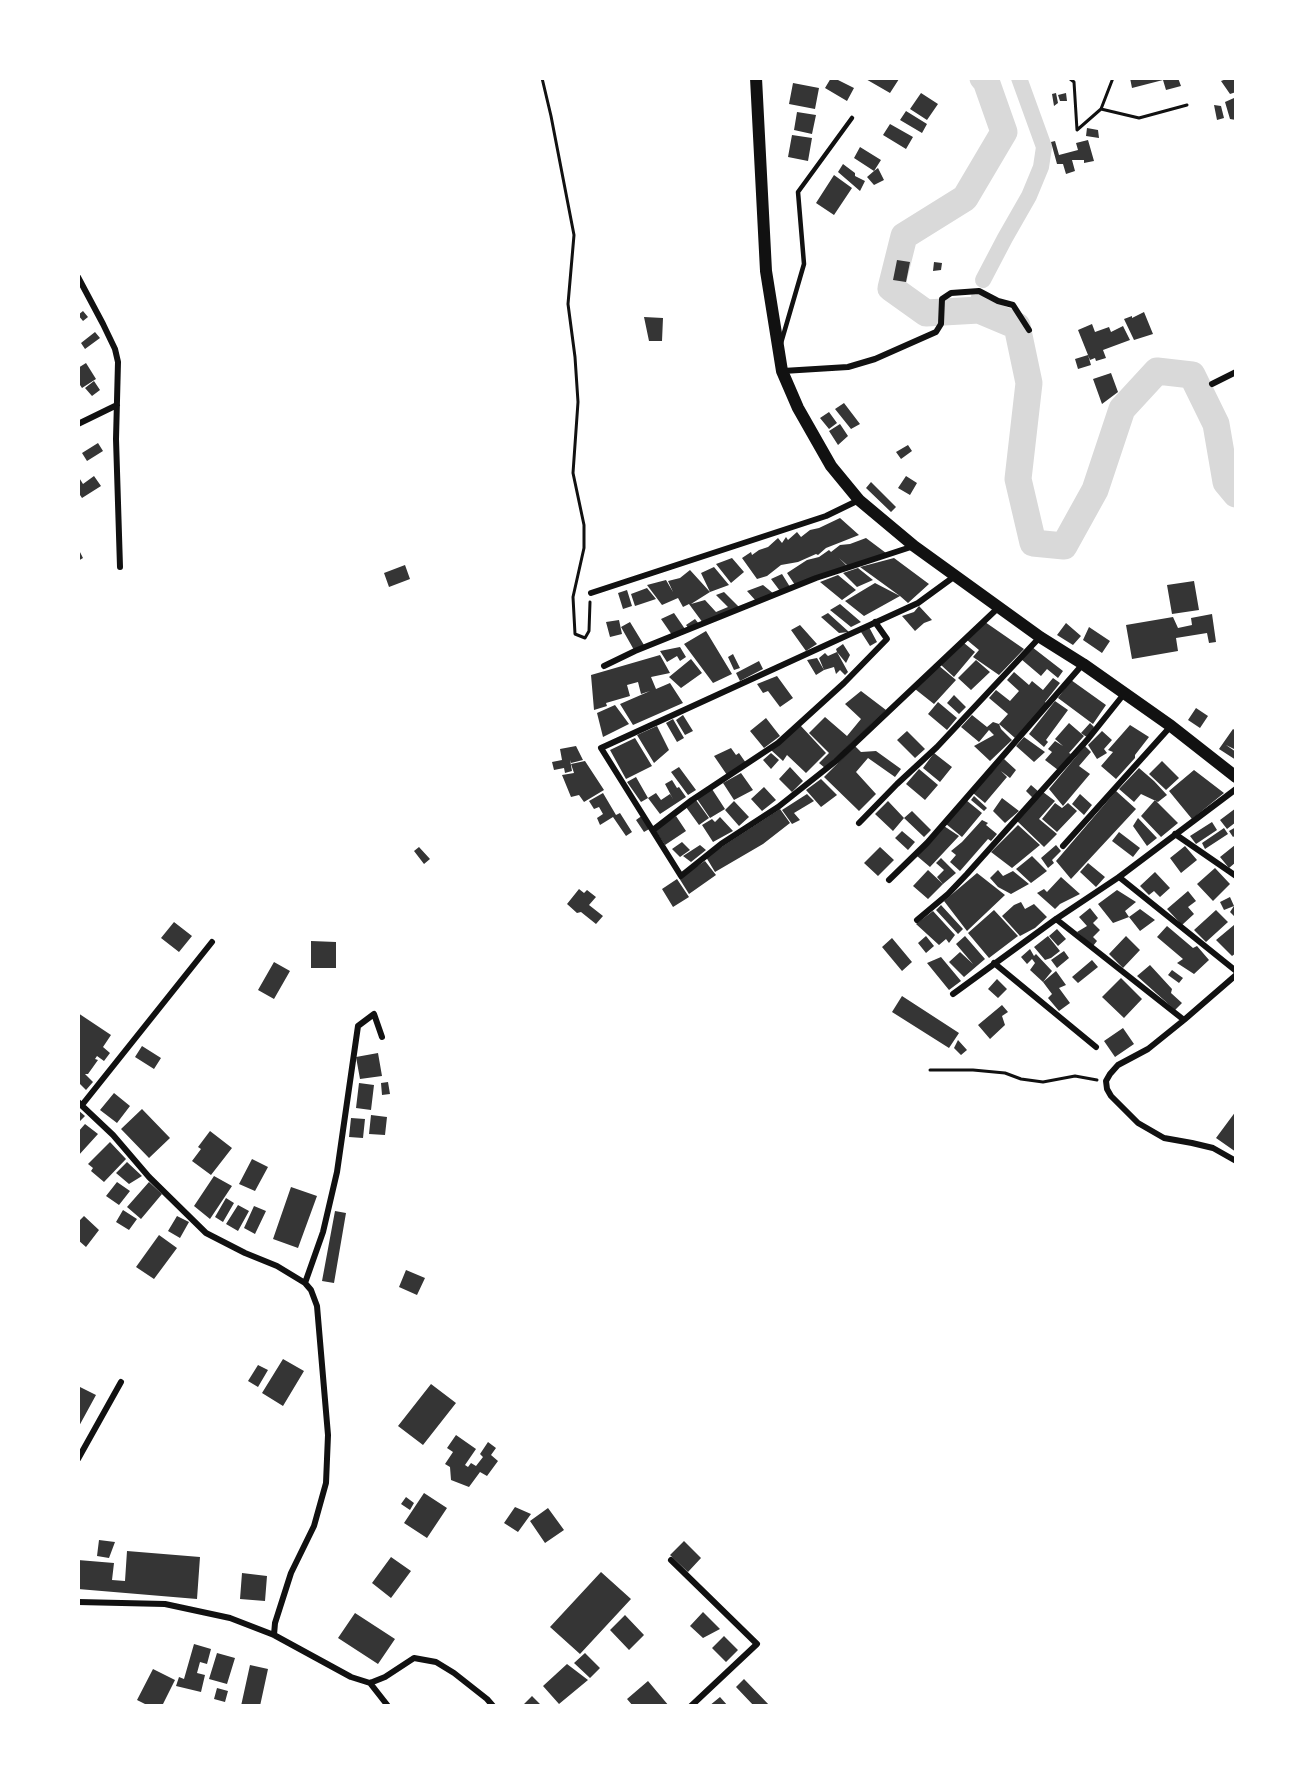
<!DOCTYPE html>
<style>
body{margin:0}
#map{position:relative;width:1314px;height:1784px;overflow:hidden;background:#fff;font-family:"Fira Sans",sans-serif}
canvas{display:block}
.frame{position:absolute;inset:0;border:80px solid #fff;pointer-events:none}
</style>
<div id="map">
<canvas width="1314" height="1784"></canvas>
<div class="frame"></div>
</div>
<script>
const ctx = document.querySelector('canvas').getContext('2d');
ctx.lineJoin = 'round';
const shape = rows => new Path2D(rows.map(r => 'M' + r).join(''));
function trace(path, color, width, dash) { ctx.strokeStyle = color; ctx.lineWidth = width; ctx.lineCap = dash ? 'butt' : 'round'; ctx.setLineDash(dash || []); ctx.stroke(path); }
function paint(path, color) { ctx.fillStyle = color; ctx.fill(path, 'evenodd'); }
trace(shape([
 [983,280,1005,238,1029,196,1041,167,1044,147,1019,78],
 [979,297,979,310]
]), '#d9d9d9', 16);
trace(shape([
 [983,78,986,81,1004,132,965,198,904,236,891,288,926,313,979,310,1017,326,1029,383,1018,479,1033,543,1064,546,1095,490,1122,409,1157,371,1192,375,1216,424,1226,482,1236,494]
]), '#d9d9d9', 27);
paint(shape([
 [831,78,834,78,854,88,847,101,825,88],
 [864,78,897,78,899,79,890,93],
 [1130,78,1178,78,1181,86,1166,90,1163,80,1132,88],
 [1229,78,1236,78,1236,92,1230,94,1221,81],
 [793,83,819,88,815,109,789,104],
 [921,93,938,104,927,120,910,109],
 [1056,93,1058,103,1054,106,1052,94],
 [1066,93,1067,101,1060,101,1058,95],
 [1234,93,1236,93,1236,100,1235,100,1236,120,1230,119,1225,102,1234,98],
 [1214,105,1221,106,1224,118,1217,120],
 [906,111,927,124,922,133,900,120],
 [797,112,816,115,812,134,794,130],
 [890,124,913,137,906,149,883,135],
 [1087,128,1098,130,1099,138,1086,136],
 [792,135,812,138,808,161,788,157],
 [1088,140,1094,161,1084,163,1084,160,1072,160,1075,171,1066,174,1063,164,1057,164,1051,142,1055,141,1059,155,1078,150,1076,143],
 [860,147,881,160,874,171,878,168,884,180,874,185,867,177,874,171,854,158],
 [843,164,855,173,855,176,865,181,860,191,838,172],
 [834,175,852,188,834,215,816,203],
 [897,260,910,262,906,282,893,280],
 [934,262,942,263,941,270,933,271],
 [83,311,88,317,83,321,78,315],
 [1144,312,1153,334,1134,340,1124,319,1132,316,1132,318],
 [644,317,663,318,662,341,649,341],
 [1092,324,1095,332,1109,327,1111,332,1123,326,1130,340,1103,350,1106,358,1096,361,1095,358,1090,360,1088,355,1091,365,1078,369,1075,359,1088,355,1078,330],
 [95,332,100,338,85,349,81,343],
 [86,363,96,379,82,388,78,382,78,368],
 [1111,373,1118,392,1102,404,1093,379],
 [94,381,100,390,92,396,85,388],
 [844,403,860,424,851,429,835,409],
 [829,412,837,423,829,429,820,418],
 [840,424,848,436,838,445,829,431],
 [98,443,103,451,87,461,82,453],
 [908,445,912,451,901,459,896,452],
 [78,476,83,484,94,476,101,486,82,498,78,492],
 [906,476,917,483,910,495,898,488],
 [871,482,896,507,891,512,866,488],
 [840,518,859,535,826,548,818,555,816,554,798,562,781,565,767,576,757,579,742,558,751,552,752,555,759,550,768,547,778,538,782,543,786,537,788,540,797,532,801,537,810,530,819,528],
 [866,538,886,553,848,566,839,558,847,566,795,585,787,573,807,560,819,557,829,550,831,552,840,545,850,544],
 [78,548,83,558,78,561],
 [732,558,744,572,731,583,716,564],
 [894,558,929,584,908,603,900,596,864,616,845,601,875,583,900,596,860,567],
 [405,565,410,579,389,587,384,573],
 [714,567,729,585,710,592,701,573],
 [858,568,873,580,857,587,843,573],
 [690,570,710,592,691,604,705,600,716,612,728,607,716,595,724,592,740,608,703,623,689,604,683,607,678,598,662,605,647,585,666,580,673,592,668,581,680,578],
 [782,574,790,587,780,591,771,579],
 [838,575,856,590,842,600,820,582],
 [1194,581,1199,610,1172,614,1167,585],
 [763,585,774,594,756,601,747,591],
 [647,588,656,599,635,606,631,594],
 [627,590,632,606,623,609,618,593],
 [840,604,861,622,851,627,830,610],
 [919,606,932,620,924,623,915,631,902,616,914,612],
 [674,613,685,629,672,635,661,619],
 [828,613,849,632,839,633,821,617],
 [1212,614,1216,642,1209,643,1207,633,1176,638,1178,651,1132,659,1126,625,1173,617,1178,628,1192,625,1191,618],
 [695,619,699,624,689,629,686,625],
 [619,620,622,634,610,637,606,622],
 [630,622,644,645,634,650,621,627],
 [985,622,1024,649,999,675,973,657,979,650,967,640],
 [1066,623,1081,636,1073,645,1057,635],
 [800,625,817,644,806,651,791,630],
 [869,627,877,642,870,646,861,632],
 [1089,627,1110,641,1102,653,1083,640],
 [706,631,732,674,713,683,684,644],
 [964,643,975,652,954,677,941,665],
 [843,644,850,655,846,663,837,652,848,672,845,675,840,670,836,674,834,667,824,670,819,658,825,653,828,656,837,652,836,649],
 [680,647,686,657,680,661,677,656,667,662,660,651],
 [1032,647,1063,671,1058,678,1047,669,1041,676,1021,659],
 [733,654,740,668,734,670,728,657],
 [660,655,670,673,651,677,656,689,670,683,683,703,633,725,620,704,650,691,641,694,638,682,627,685,630,696,606,703,607,706,594,710,591,675],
 [817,658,824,670,816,675,807,660],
 [691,659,702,673,681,688,669,677],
 [976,660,990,672,971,690,958,678],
 [759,661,763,669,740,681,736,673],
 [938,665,956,680,934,704,915,689],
 [1014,672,1029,685,1032,681,1043,690,1053,678,1060,683,1045,702,1048,705,1015,738,999,724,1008,714,989,698,996,690,1010,701,1019,691,1007,680],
 [777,676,793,698,780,707,768,691,763,693,757,684],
 [1071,680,1106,705,1093,724,1058,698],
 [861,691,886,710,825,768,819,763,829,753,809,733,825,717,847,736,861,719,845,704],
 [954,695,966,707,959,714,947,703],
 [1055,701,1068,710,1046,740,1048,742,1044,747,1029,734],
 [938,702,957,718,947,730,928,714],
 [615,705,629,724,603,737,597,713],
 [1196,708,1208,716,1200,728,1188,720],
 [683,715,693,731,685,735,676,720],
 [972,715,987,727,993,722,999,724,1001,729,1012,740,990,761,974,746,994,735,989,730,979,742,961,727],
 [766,718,780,736,764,748,750,731],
 [673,719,684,738,677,742,666,723],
 [1069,723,1084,736,1069,753,1071,754,1058,770,1045,760,1052,752,1048,749,1055,741,1063,746,1055,739],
 [1090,723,1094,727,1088,738,1081,733],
 [800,725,826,753,806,773,787,755,783,761,771,750],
 [1130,725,1149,737,1135,755,1135,758,1116,779,1101,766,1113,752,1108,750],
 [657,726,669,750,654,763,637,735],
 [1233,729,1236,731,1236,750,1226,745,1236,752,1236,760,1219,749],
 [907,731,925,749,915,758,897,740],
 [1102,731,1112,740,1104,749,1107,753,1097,759,1088,745],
 [1024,737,1045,752,1034,762,1016,746],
 [635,738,652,766,626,779,610,750],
 [576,746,583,760,571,763,570,760,572,771,565,773,564,768,554,770,552,762,562,760,560,749],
 [855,746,861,752,876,751,901,769,895,777,868,758,856,772,876,794,859,811,824,777],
 [1085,746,1091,752,1079,766,1090,774,1063,806,1049,789],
 [731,748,736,755,739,753,746,763,727,775,714,756],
 [771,753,779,760,771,769,763,760],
 [934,753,952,767,940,782,923,768],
 [1004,759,1016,770,1010,778,1001,771,1007,777,985,803,973,793],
 [585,761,604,790,584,802,579,795,571,797,562,775,574,773,571,764],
 [1162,761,1179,778,1166,790,1149,774],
 [679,767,696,790,688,795,671,772],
 [790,767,803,781,792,792,779,779],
 [1139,768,1154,781,1167,795,1158,802,1141,794,1134,802,1119,789],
 [919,769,938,785,925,800,906,784],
 [1194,770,1224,793,1192,819,1169,791],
 [741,773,753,790,734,800,723,783],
 [636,777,648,798,641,802,627,782],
 [821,779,837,795,821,807,806,790],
 [672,780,677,788,679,787,686,797,660,814,648,798,656,793,661,800,670,794,673,799,665,784],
 [1031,785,1039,792,1033,798,1026,791],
 [764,787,776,800,762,811,751,799],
 [712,789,725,809,710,818,697,799],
 [1116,791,1136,809,1071,879,1056,861],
 [1043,792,1055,801,1039,819,1057,834,1044,847,1017,821],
 [603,793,616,815,620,813,632,832,626,836,613,817,600,825,597,818,603,814,599,807,594,809,589,801],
 [807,794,814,801,794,813,800,820,792,824,782,810],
 [1080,794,1092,805,1084,815,1072,804],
 [974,796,987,808,984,811,971,800],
 [1002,798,1019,811,1005,823,993,811],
 [696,800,709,818,699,825,686,807],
 [966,800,982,813,962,837,946,824],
 [1155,800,1178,823,1161,837,1141,816],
 [734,801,749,817,739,826,725,810],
 [888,801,904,818,893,831,875,814],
 [1055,803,1062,808,1068,803,1077,811,1057,832,1042,819],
 [1236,808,1236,822,1227,829,1220,820],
 [780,809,790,823,763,844,715,872,706,857],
 [912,811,931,830,924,837,904,818],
 [643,815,651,828,644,832,636,820],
 [676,816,686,831,665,845,655,830],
 [720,817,733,831,713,842,702,825,712,819,715,822],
 [1138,818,1157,838,1147,846,1133,826],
 [982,820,988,823,986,825,997,834,991,841,988,839,960,871,950,862,956,855,951,851,962,842],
 [1212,822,1217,830,1196,844,1190,836],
 [1018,825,1040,845,1012,868,991,852],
 [944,826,959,836,930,867,917,856],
 [1236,827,1236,835,1233,837,1229,831],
 [1224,828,1228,834,1205,849,1202,843],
 [902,831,915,842,908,850,895,838],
 [1119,832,1140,848,1133,857,1112,841],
 [682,842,690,850,680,857,672,849],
 [700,845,706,850,691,862,683,856],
 [1056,845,1061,851,1052,860,1054,863,1048,868,1041,858],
 [1235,845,1236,846,1236,862,1229,868,1220,857],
 [1185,846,1197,860,1181,873,1170,858],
 [419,847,430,859,424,864,414,851],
 [880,847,894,860,878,876,864,863],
 [1032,856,1047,871,1031,883,1016,869],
 [941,858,956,873,943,884,937,877,944,870,936,863],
 [705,861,716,875,689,894,679,878],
 [1088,863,1105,877,1096,887,1080,872],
 [1215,868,1230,884,1213,901,1197,884],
 [928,870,943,884,928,899,913,886],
 [998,870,1003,876,1013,871,1029,884,1011,894,998,887,990,878],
 [1155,872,1170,888,1160,897,1154,891,1149,895,1140,886],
 [977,873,1005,895,967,931,944,901],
 [1061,877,1080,894,1060,904,1055,909,1037,893,1044,889,1047,892],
 [677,879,689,897,673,907,662,889],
 [579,889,584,893,587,890,596,897,589,905,603,916,596,924,581,912,577,913,567,904],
 [1117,890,1136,902,1125,911,1129,917,1113,923,1098,904],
 [1188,891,1196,901,1188,907,1194,914,1182,925,1167,909],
 [1230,897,1234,906,1236,903,1236,918,1230,912,1234,906,1224,910,1220,902],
 [1021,902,1025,909,1034,904,1047,917,1035,928,1020,936,1002,916,1014,905],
 [941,905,963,929,958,934,936,910],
 [1090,908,1098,918,1093,923,1100,930,1093,937,1097,941,1093,946,1077,932,1087,926,1079,917],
 [1140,909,1155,920,1140,931,1129,917],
 [994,910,1018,936,989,958,968,933],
 [1216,910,1228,922,1206,942,1194,930],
 [933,911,955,935,949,943,946,939,939,945,916,924],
 [174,922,192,936,179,952,161,938],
 [1234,925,1236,928,1236,953,1232,956,1216,940],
 [1167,926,1193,948,1197,946,1209,960,1194,974,1177,963,1183,959,1157,937],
 [1057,929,1066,939,1058,946,1049,936],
 [926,936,934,946,926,953,918,943],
 [965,936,985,959,964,977,949,962,960,952,973,964,956,944],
 [1048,936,1060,951,1051,958,1045,960,1034,947],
 [1126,936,1140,950,1123,968,1109,954],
 [892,938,912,962,902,971,882,947],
 [311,941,336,942,336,968,311,968],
 [1030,949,1034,956,1036,954,1052,971,1043,982,1030,970,1035,963,1032,959,1027,964,1021,957],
 [1064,951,1069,958,1057,968,1051,960],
 [941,957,961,981,949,990,927,963],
 [1092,960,1098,967,1078,983,1072,977],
 [274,962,290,971,274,999,258,990],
 [1150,965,1172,989,1171,993,1182,1003,1175,1010,1137,976],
 [1172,970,1183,978,1179,983,1168,975],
 [1056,971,1066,985,1059,988,1070,1003,1059,1011,1048,998,1052,994,1043,982],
 [1121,978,1142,999,1124,1018,1102,997],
 [997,979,1007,989,998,998,988,989],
 [902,996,959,1033,949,1048,892,1012],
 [1002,1005,1008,1012,1002,1016,1005,1025,990,1039,978,1025],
 [78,1013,111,1035,103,1047,110,1053,104,1061,97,1056,95,1059,98,1060,88,1074,85,1074,93,1082,86,1090,78,1082],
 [1123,1028,1134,1044,1115,1057,1104,1041],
 [958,1040,967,1050,961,1055,954,1048],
 [142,1046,161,1058,154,1069,135,1057],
 [378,1053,382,1076,360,1079,356,1057],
 [388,1082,390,1094,382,1095,381,1083],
 [359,1083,374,1085,371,1110,356,1108],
 [114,1093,130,1106,117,1123,100,1110],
 [142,1109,170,1138,149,1158,121,1129],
 [78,1110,85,1116,78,1123],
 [1236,1111,1236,1152,1216,1138],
 [371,1115,387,1117,385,1135,369,1134],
 [351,1118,365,1119,363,1138,349,1137],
 [85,1124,98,1134,78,1156,78,1132],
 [210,1131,232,1148,211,1175,192,1161,201,1149,198,1147],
 [110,1142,126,1159,104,1182,91,1171,93,1168,88,1164],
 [252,1159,268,1167,255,1191,239,1184],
 [127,1162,142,1176,129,1184,116,1173],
 [214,1176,232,1186,210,1219,194,1206],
 [117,1182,130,1191,119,1205,106,1196],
 [149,1182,162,1194,141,1219,127,1207],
 [291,1187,317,1196,298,1248,273,1239],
 [226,1198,234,1203,223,1222,215,1217],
 [238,1205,249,1211,238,1231,226,1224],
 [254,1206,266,1211,255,1234,244,1228],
 [123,1210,137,1219,129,1230,116,1222],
 [335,1211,346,1213,334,1283,322,1281],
 [84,1216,99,1230,86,1247,78,1240,78,1222],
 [177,1216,189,1222,180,1238,168,1231],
 [159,1235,177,1248,154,1279,136,1267],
 [406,1270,425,1278,417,1295,399,1287],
 [283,1359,304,1371,283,1406,262,1393],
 [258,1365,268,1370,258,1387,248,1381],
 [431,1384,456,1403,423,1445,398,1426],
 [78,1386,96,1395,78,1428],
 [456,1435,476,1449,465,1465,468,1467,471,1463,476,1466,483,1457,480,1454,488,1442,496,1448,491,1455,498,1461,487,1476,480,1472,469,1487,451,1480,450,1467,445,1464,453,1452,447,1448],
 [424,1493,447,1508,427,1538,404,1523],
 [406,1497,414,1503,410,1510,401,1504],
 [515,1507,531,1514,518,1532,504,1523],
 [548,1508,564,1530,545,1543,530,1521],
 [99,1540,115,1542,109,1558,97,1556],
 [684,1541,701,1558,688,1572,670,1555],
 [127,1551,200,1557,197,1599,78,1589,78,1560,114,1563,112,1580,125,1581],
 [391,1557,411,1571,391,1598,372,1583],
 [601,1572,631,1599,580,1654,550,1627],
 [242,1573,267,1576,265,1601,240,1599],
 [703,1612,720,1629,703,1638,690,1626],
 [355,1613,395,1639,378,1664,338,1638],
 [625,1615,644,1635,629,1650,610,1630],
 [724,1636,738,1650,726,1662,712,1648],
 [194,1644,211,1649,207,1664,200,1662,197,1673,205,1675,201,1692,176,1686,179,1677,184,1679],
 [217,1653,235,1658,227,1684,209,1679],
 [585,1653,600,1668,590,1678,574,1663],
 [567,1664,588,1680,559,1704,543,1686],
 [250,1665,268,1669,260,1706,241,1706],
 [153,1669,175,1680,162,1706,149,1706,137,1700],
 [744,1679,770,1706,754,1706,736,1687],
 [648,1681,669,1706,633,1706,627,1699],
 [217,1688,228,1691,225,1702,214,1699],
 [532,1696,542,1706,522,1706],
 [720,1697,728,1706,709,1706]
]), '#353535');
trace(shape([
 [542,78,551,116,574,235,568,304,575,357,578,402,573,473,584,525,584,548,573,597,575,634,585,638,589,631,590,602],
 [1069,78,1074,82,1077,130,1101,109,1113,78],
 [1101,109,1139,118,1187,105],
 [930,1070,973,1070,1005,1073,1021,1079,1043,1082,1075,1076,1097,1080]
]), '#111', 3);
trace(shape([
 [781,343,804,264,798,192,852,118]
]), '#111', 4.5);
trace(shape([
 [78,277,103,324,115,349,118,362,116,439,120,567],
 [783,371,848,367,875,359,936,332,941,324,942,299,951,293,979,291,998,301,1013,305,1029,330],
 [1212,384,1236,372],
 [78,424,117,405],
 [955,576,918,603,601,748,681,876,721,844,778,807,836,761,999,607],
 [591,593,826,516,859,500],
 [604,666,635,651,816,578,914,546],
 [859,823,897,784,937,747,1040,637],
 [653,830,692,800,778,743,844,683,887,639,875,622],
 [1175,834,1236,876],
 [1063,846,1171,726],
 [1119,877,1236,971],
 [889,880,927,843,1083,664],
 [1056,919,1184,1020],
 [917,920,948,894,967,874,1088,739,1124,694],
 [994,963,1096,1047],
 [1236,975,1184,1020,1148,1049,1118,1065,1110,1074,1106,1081,1107,1089,1111,1096,1138,1123,1164,1138,1192,1143,1213,1148,1236,1161],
 [953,994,1056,919,1119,877,1236,789],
 [78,1102,113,1135,149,1177,206,1233,245,1253,277,1266,305,1283,311,1290,317,1306,328,1435,326,1483,314,1526,291,1573,275,1623,274,1635],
 [82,1105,212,942],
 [305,1283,323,1232,337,1172,358,1026,374,1014,382,1037],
 [78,1459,121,1382],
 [671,1560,757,1644,691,1706],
 [78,1602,165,1604,230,1618,274,1635,351,1677,370,1683,385,1677,414,1658,436,1662,454,1673,487,1699,493,1706],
 [370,1683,388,1706]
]), '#111', 6);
trace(shape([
 [756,78,766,271,782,371,798,408,831,466,859,500,914,546,1040,637,1083,664,1171,726,1236,777]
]), '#111', 12);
</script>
